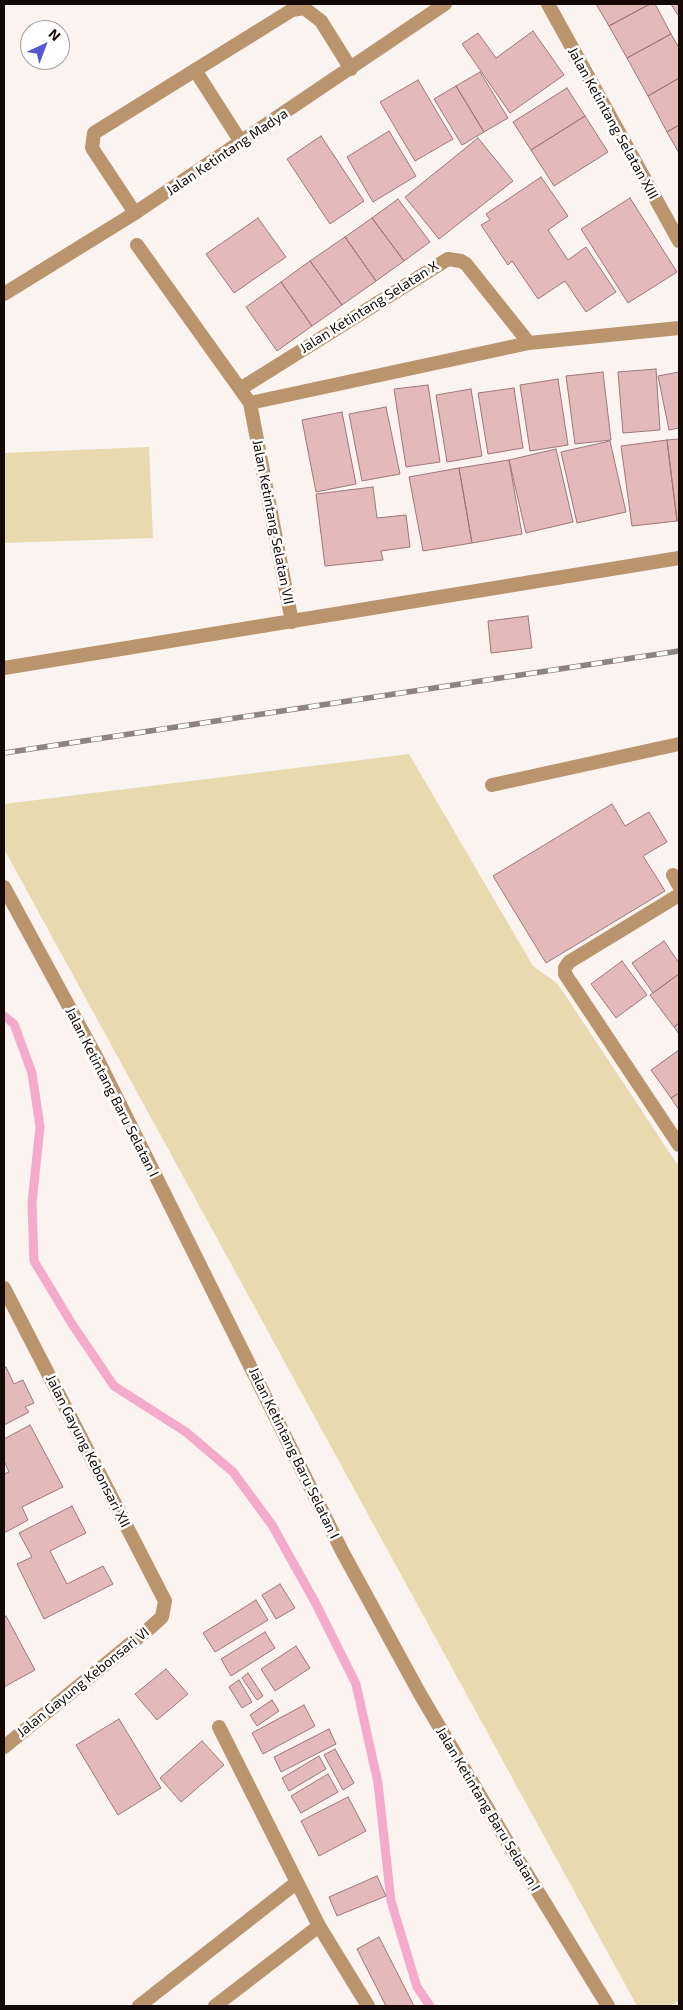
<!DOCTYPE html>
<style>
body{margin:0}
#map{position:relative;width:683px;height:2010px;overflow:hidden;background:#fbf3f0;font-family:"Exo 2",sans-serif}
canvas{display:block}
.frame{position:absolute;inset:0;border:5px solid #150905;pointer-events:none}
.north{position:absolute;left:20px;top:20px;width:50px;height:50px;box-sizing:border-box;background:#fff;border:1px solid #a19d9b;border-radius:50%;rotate:43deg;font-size:14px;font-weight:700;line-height:20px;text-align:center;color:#150905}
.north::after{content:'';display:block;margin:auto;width:18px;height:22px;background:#5459d0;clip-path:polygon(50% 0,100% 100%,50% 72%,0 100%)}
</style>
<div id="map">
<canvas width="683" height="2010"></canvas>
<div class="frame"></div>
<div class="north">N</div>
</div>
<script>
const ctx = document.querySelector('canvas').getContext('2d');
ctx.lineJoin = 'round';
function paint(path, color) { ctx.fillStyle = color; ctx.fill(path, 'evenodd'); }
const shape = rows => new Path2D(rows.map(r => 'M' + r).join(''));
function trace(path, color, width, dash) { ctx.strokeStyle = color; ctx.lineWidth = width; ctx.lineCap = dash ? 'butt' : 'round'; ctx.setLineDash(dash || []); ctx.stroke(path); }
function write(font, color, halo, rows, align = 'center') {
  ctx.font = font + ' "Exo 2",sans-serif'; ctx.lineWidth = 5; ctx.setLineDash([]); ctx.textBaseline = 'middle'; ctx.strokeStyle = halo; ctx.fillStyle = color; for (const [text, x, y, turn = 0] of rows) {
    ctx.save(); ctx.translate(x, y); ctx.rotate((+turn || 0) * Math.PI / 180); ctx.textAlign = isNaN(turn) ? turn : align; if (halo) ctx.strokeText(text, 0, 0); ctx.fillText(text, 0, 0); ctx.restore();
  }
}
paint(shape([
 [149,447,153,538,4,543,4,453],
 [409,754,533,966,558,984,679,1167,679,2000,672,2006,637,2006,4,849,4,804]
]), '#e8daae');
trace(shape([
 [4,1016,14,1024,32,1073,40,1127,32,1203,34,1261,72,1324,114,1386,186,1432,233,1472,272,1525,315,1602,356,1684,378,1783,391,1901,417,1987,430,2006]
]), '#f4abcb', 9);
const building = shape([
 [596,4,650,4,609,26,596,4],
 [650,4,655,4,671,34,627,58,609,26,650,4],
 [671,4,679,4,679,17,671,4],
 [533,31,564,75,510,113,462,44,478,33,496,58,533,31],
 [671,34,679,48,679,78,648,96,627,58,671,34],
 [480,72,508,118,484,132,456,86,480,72],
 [679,78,679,125,667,132,648,96,679,78],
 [418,80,453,139,415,161,380,102,418,80],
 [456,86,484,132,462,145,434,99,456,86],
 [567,88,585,116,531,150,513,122,567,88],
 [585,116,608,152,554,186,531,150,585,116],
 [679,125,679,153,667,132,679,125],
 [389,131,416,176,373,202,347,157,389,131],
 [321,136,364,201,330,224,287,159,321,136],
 [478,138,513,181,439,239,405,197,478,138],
 [541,177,568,216,548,230,568,260,586,247,616,292,586,312,565,281,538,299,512,261,508,265,481,225,490,220,486,214,541,177],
 [630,198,677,272,628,303,581,229,630,198],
 [398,199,430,242,404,261,372,218,398,199],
 [258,218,286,257,234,293,206,254,258,218],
 [372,218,404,261,376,281,345,237,372,218],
 [345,237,376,281,342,305,310,261,345,237],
 [310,261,342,305,312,326,281,282,310,261],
 [281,282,312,326,277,351,246,307,281,282],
 [656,369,660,430,623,433,618,372,656,369],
 [603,372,611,440,575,444,566,376,603,372],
 [679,372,679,428,669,430,658,376,679,372],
 [558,379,568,445,530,451,520,385,558,379],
 [428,385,440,462,406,467,394,389,428,385],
 [514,388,523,448,488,454,478,393,514,388],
 [471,389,482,456,447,462,436,395,471,389],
 [386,407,400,474,362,481,349,414,386,407],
 [342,412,356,484,316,492,302,420,342,412],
 [679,439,679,520,677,521,667,440,679,439],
 [667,440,677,521,632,526,621,446,667,440],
 [610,441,626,512,577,523,561,452,610,441],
 [556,449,573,522,526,533,509,460,556,449],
 [509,460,522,534,472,543,459,468,509,460],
 [459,468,472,543,423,551,409,477,459,468],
 [373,487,377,518,406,515,410,547,381,551,383,560,325,566,316,494,373,487],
 [528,616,532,648,491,653,488,621,528,616],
 [612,804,625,826,649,812,667,842,643,856,665,891,546,963,493,876,612,804],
 [664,941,679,963,679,974,653,993,632,963,664,941],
 [622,961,647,995,616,1018,591,984,622,961],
 [679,974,679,1023,674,1027,650,995,679,974],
 [679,1023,679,1034,674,1027,679,1023],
 [679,1050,679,1093,671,1098,651,1070,679,1050],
 [679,1093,679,1110,671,1098,679,1093],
 [6,1367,14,1384,23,1380,34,1403,25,1407,29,1412,4,1425,4,1368,6,1367],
 [30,1425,63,1487,22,1507,28,1520,4,1533,4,1474,9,1472,4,1461,4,1439,30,1425],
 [72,1506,86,1533,50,1551,67,1584,103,1566,113,1584,44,1619,17,1564,32,1557,19,1533,72,1506],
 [280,1584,295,1608,276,1619,262,1595,280,1584],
 [256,1600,268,1620,215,1652,203,1633,256,1600],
 [6,1616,35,1670,4,1687,4,1618,6,1616],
 [265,1632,275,1648,231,1676,221,1659,265,1632],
 [296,1646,310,1668,275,1691,261,1669,296,1646],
 [166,1669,188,1694,157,1720,135,1694,166,1669],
 [248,1673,263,1696,257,1700,242,1678,248,1673],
 [239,1680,252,1702,242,1708,229,1687,239,1680],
 [272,1700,279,1711,257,1726,250,1715,272,1700],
 [304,1705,315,1726,263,1754,252,1733,304,1705],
 [119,1719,161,1788,118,1815,76,1745,119,1719],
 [329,1729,336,1744,281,1772,274,1757,329,1729],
 [202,1741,224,1765,181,1802,160,1778,202,1741],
 [335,1749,354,1783,343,1790,324,1755,335,1749],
 [319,1756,326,1769,289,1791,282,1778,319,1756],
 [328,1774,338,1792,301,1813,291,1796,328,1774],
 [348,1797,366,1831,319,1856,301,1821,348,1797],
 [377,1876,386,1896,337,1916,329,1897,377,1876],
 [379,1937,414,2006,386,2006,357,1949,379,1937]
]);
paint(building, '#e3b9ba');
trace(building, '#9d7778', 1);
trace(shape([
 [195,70,241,142],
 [135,213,92,148,94,133,292,10,304,8,321,21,351,69]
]), '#b9946d', 14);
trace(shape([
 [548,4,679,241],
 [137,245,250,403,292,622],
 [240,389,448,259,461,261,466,264,529,343],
 [250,403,529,343,679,328],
 [4,668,679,558],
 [492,785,679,744],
 [673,875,679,886],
 [679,895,569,962,565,968,565,974,679,1145],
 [4,1288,165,1601,162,1617,151,1627,4,1747],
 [219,1727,319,1926,368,2006],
 [139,2006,296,1883],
 [215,2006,319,1926]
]), '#b9946d', 14);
trace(shape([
 [4,294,135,213,445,4],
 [4,887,98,1060,342,1551,420,1694,511,1848,608,2006]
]), '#b9946d', 14);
const rail = shape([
 [4,753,679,651]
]);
trace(rail, '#8d837f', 5.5);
trace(rail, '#fff', 4, [11]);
write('14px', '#150905', '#fff', [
 ["Jalan Ketintang Selatan XIII",613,123,61],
 ["Jalan Ketintang Madya",227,152,-34],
 ["Jalan Ketintang Selatan X",369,307,-32],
 ["Jalan Ketintang Selatan VII",273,522,79],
 ["Jalan Ketintang Baru Selatan I",112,1092,63],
 ["Jalan Gayung Kebonsari XII",88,1451,63],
 ["Jalan Ketintang Baru Selatan I",294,1453,64],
 ["Jalan Gayung Kebonsari VI",83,1682,-39],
 ["Jalan Ketintang Baru Selatan I",488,1809,59]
]);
</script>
